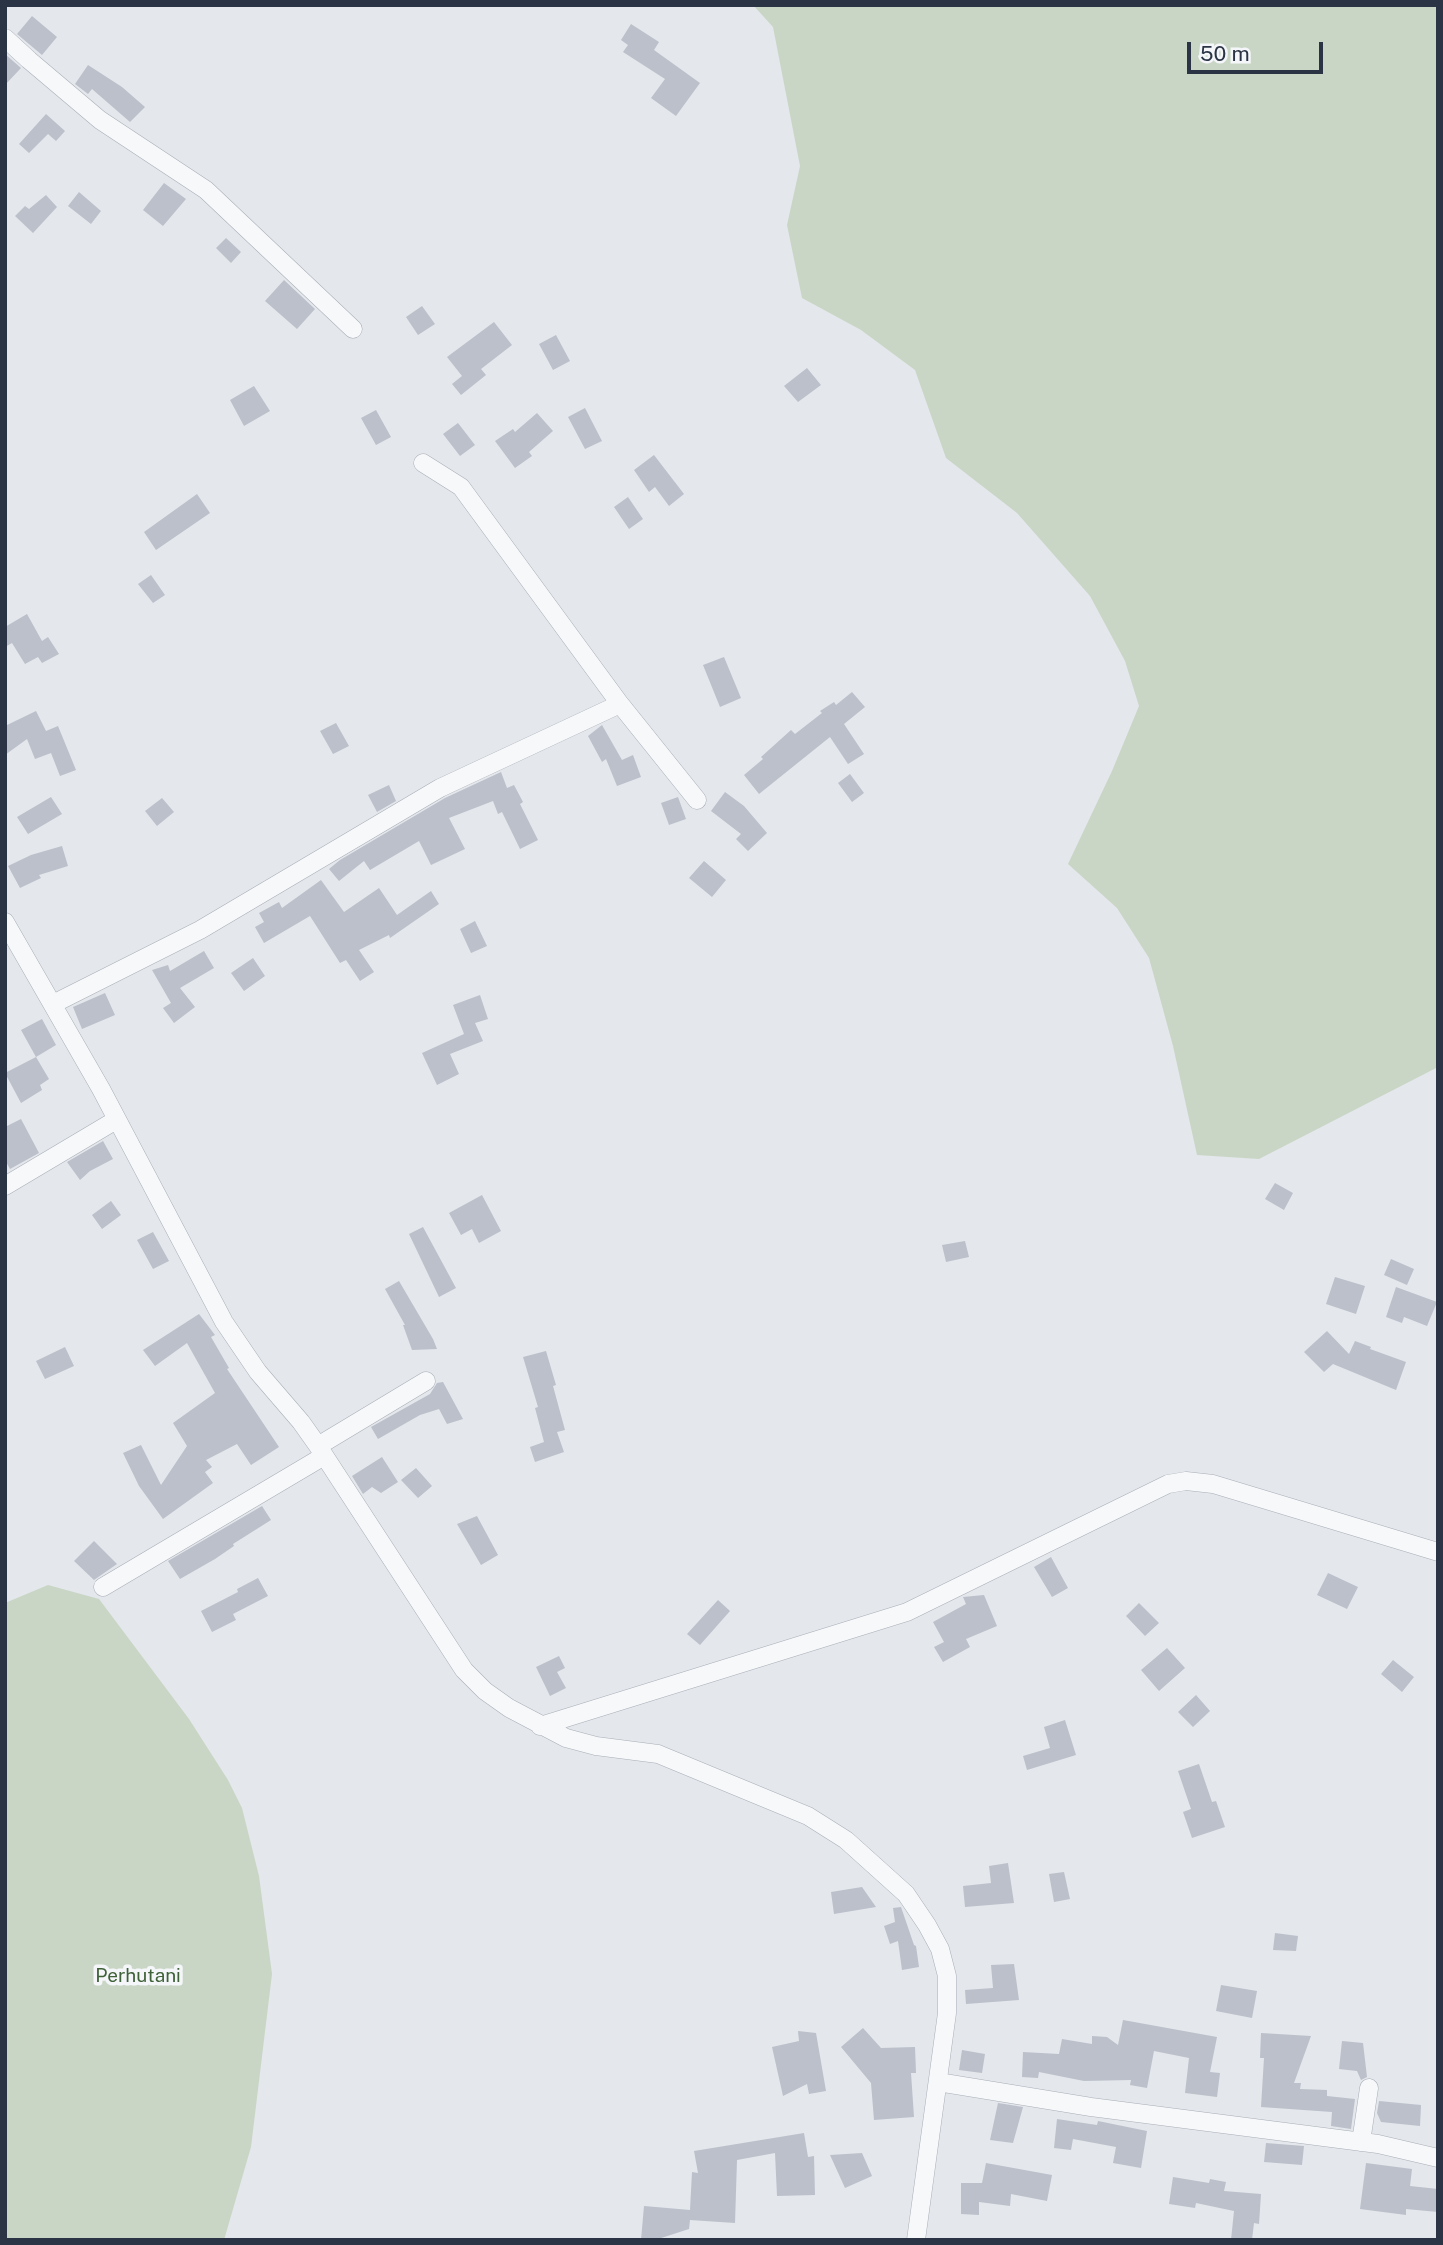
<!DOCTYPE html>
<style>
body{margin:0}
#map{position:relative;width:1443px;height:2245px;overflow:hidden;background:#e4e7ec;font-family:"Public Sans",sans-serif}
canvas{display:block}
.frame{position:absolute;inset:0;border:7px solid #2b3445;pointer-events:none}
.scale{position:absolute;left:1187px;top:42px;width:136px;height:32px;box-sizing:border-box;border:4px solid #2b3445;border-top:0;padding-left:9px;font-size:21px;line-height:24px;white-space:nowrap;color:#2b3445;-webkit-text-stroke:5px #f4f6f9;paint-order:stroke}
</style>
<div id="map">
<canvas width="1443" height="2245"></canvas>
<div class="frame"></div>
<div class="scale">50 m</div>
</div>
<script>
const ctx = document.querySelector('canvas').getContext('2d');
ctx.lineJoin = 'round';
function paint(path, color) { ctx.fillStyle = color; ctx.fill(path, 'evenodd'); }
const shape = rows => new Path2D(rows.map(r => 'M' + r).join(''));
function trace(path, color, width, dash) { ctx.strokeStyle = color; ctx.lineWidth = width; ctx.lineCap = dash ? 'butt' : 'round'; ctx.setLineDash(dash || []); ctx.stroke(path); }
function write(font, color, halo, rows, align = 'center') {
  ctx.font = font + ' "Public Sans",sans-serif'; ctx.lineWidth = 7; ctx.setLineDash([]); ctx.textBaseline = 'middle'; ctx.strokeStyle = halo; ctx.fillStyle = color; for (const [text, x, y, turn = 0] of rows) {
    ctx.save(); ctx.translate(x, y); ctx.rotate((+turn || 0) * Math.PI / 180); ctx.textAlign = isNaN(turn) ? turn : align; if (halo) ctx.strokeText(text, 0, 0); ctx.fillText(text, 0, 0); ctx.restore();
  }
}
paint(shape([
 [753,5,1438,5,1438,1067,1259,1159,1197,1155,1173,1046,1149,958,1117,908,1068,864,1112,771,1139,706,1125,661,1090,596,1017,513,946,458,915,370,861,330,802,298,787,225,800,166,773,27],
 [48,1585,99,1599,189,1719,228,1780,242,1808,259,1876,272,1974,251,2147,224,2240,5,2240,5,1603]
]), '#c9d6c5');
paint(shape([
 [32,16,57,37,42,55,17,34],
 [631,24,659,42,654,50,700,83,676,116,651,98,665,79,623,52,628,45,621,40],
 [5,54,21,68,5,85],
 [88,65,122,87,145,107,130,122,92,89,88,94,75,84],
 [46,114,65,131,56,141,48,134,29,153,19,144],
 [164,183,186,199,163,226,143,210],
 [79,192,101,211,91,224,68,206],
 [46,195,57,207,33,233,15,216,25,206,29,209],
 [226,238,241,252,231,263,216,248],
 [284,280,315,309,297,329,265,301],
 [422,306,435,324,418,335,406,317],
 [494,322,512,345,481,369,486,375,461,395,452,384,462,376,447,357],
 [556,335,570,361,553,370,539,344],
 [807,368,821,385,798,402,784,386],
 [254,386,270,411,244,426,230,400],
 [585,408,602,441,585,449,568,417],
 [376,410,391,437,376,445,361,418],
 [537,413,553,431,529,452,532,456,515,468,495,441,513,429,515,432],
 [458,423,475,445,460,456,443,434],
 [654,455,684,494,669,506,655,487,649,492,634,470],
 [197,494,210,513,156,550,144,532],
 [628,497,643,519,629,529,614,507],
 [151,575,165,595,153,603,138,584],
 [27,614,42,641,48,637,59,654,42,663,38,657,25,664,12,643,5,647,5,627],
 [724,657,741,698,720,707,703,665],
 [852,692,865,707,844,724,864,754,848,764,830,737,759,794,744,775,763,759,761,757,791,730,795,734,822,713,820,711,834,702,836,705],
 [36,711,46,731,58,726,76,770,60,776,51,753,35,759,27,739,5,755,5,726],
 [336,723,349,746,333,754,320,731],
 [602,725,622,760,633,755,641,777,617,786,606,759,602,762,588,736],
 [501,772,507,788,514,785,523,802,520,804,538,840,520,849,502,812,498,814,493,801,449,818,465,849,431,865,419,841,370,870,364,861,339,881,329,869,340,860,445,798],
 [850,774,864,793,852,802,838,783],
 [389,785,396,801,377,812,368,795],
 [725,792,744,806,767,833,748,851,736,839,741,834,711,811],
 [51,797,62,814,28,834,17,817],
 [678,797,686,819,669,825,661,803],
 [162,798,174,812,157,826,145,811],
 [62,846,68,866,39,875,41,878,20,888,8,866,31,855],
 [704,861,726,880,712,897,689,878],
 [321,880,344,912,379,888,397,915,431,891,439,904,390,938,389,935,359,950,374,972,360,981,346,960,340,963,310,916,264,943,255,927,264,922,259,913,279,902,282,908],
 [475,921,487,946,471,953,460,929],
 [204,951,214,968,180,988,195,1007,174,1023,163,1008,171,1003,152,970,168,965,170,971],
 [253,958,265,976,244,991,231,973],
 [105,993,115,1015,82,1029,73,1007],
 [480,995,488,1019,475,1023,483,1041,450,1054,459,1074,437,1085,422,1053,464,1034,453,1005],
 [42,1019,56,1045,36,1057,21,1030],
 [36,1057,49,1079,40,1085,42,1090,21,1103,5,1073],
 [21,1119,39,1153,10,1169,5,1160,5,1127],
 [103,1141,113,1159,90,1171,80,1180,67,1162],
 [1275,1183,1293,1193,1284,1210,1265,1199],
 [482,1195,501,1231,479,1243,472,1229,461,1235,449,1213],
 [111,1201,121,1215,102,1229,92,1215],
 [423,1227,456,1288,439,1297,409,1234],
 [153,1232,169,1261,153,1269,137,1240],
 [965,1241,969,1257,946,1262,942,1245],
 [1391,1259,1414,1269,1407,1285,1384,1275],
 [1335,1277,1365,1286,1356,1314,1326,1304],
 [399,1281,433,1339,437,1349,412,1350,403,1325,405,1325,385,1289],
 [1396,1287,1437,1302,1427,1326,1404,1317,1402,1323,1386,1317],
 [199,1314,215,1335,211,1337,229,1368,227,1369,279,1447,251,1465,237,1444,206,1460,212,1467,205,1472,213,1483,163,1519,139,1486,123,1453,141,1445,161,1485,187,1446,173,1423,215,1393,187,1343,155,1366,143,1350],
 [1327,1331,1349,1354,1355,1341,1371,1347,1370,1349,1406,1362,1396,1390,1333,1364,1324,1372,1304,1352],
 [65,1347,74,1366,45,1379,36,1361],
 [546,1351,556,1385,553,1386,565,1430,557,1432,564,1452,535,1462,530,1447,544,1442,535,1408,538,1407,523,1357],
 [443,1382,463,1419,447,1424,439,1409,420,1415,378,1439,371,1427,430,1394,437,1383],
 [382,1457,398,1482,381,1493,372,1487,363,1494,352,1476],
 [416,1468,432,1486,418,1498,401,1480],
 [262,1506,271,1520,233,1544,234,1546,215,1559,180,1579,168,1561],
 [477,1516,498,1555,481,1565,457,1524],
 [94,1541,117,1564,94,1580,74,1561],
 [1051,1557,1068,1588,1052,1597,1034,1567],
 [1328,1573,1358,1587,1347,1609,1317,1595],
 [258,1578,268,1596,233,1614,236,1620,212,1632,201,1611,238,1592,237,1589],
 [984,1595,997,1626,966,1639,970,1647,943,1662,934,1647,944,1642,933,1622,966,1604,963,1597],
 [718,1600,730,1611,700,1645,687,1634],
 [1139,1603,1159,1623,1145,1636,1126,1616],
 [1167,1648,1185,1668,1159,1691,1141,1670],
 [559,1656,565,1668,557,1672,566,1688,550,1696,536,1667],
 [1393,1660,1414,1677,1402,1692,1381,1674],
 [1196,1695,1210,1711,1193,1727,1178,1712],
 [1065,1720,1076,1755,1027,1770,1023,1756,1050,1748,1044,1727],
 [1199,1764,1212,1802,1216,1801,1225,1827,1192,1838,1183,1812,1191,1809,1178,1771],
 [1008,1863,1014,1903,965,1907,963,1886,991,1883,989,1866],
 [1064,1872,1070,1899,1054,1902,1049,1874],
 [862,1887,876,1907,834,1914,831,1892],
 [901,1907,914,1945,916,1946,919,1967,902,1970,898,1941,890,1944,884,1926,895,1922,893,1908],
 [1275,1933,1298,1936,1296,1951,1273,1950],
 [1014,1964,1019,2000,966,2004,965,1990,993,1988,991,1965],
 [1221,1985,1257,1991,1252,2018,1216,2011],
 [1123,2020,1217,2037,1210,2072,1220,2073,1217,2097,1185,2093,1189,2058,1154,2051,1147,2088,1130,2085,1131,2080,1084,2081,1039,2072,1038,2078,1022,2077,1023,2052,1059,2054,1062,2039,1092,2044,1092,2036,1107,2037,1118,2045],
 [863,2028,881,2048,915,2047,916,2073,911,2073,914,2117,874,2120,871,2083,841,2047],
 [798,2031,816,2033,826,2091,809,2094,807,2084,783,2096,772,2047,799,2041],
 [1261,2033,1311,2036,1294,2083,1301,2083,1300,2089,1327,2090,1327,2096,1355,2099,1351,2129,1331,2126,1332,2112,1261,2107,1264,2058,1260,2058],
 [1342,2041,1363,2043,1367,2077,1361,2080,1357,2071,1339,2069],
 [962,2050,985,2054,982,2073,959,2070],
 [1379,2101,1421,2105,1420,2126,1381,2122,1377,2113],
 [998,2103,1023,2107,1013,2143,990,2140],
 [1057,2119,1097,2125,1098,2121,1147,2131,1141,2168,1113,2163,1116,2147,1073,2139,1071,2150,1054,2148],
 [804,2133,808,2157,814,2156,815,2195,777,2196,775,2153,737,2160,735,2223,690,2220,689,2229,655,2240,641,2240,644,2206,690,2210,692,2172,698,2173,694,2151],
 [1266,2143,1304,2146,1302,2165,1264,2162],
 [862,2153,872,2176,845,2188,830,2155],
 [986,2163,1052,2175,1047,2201,1011,2194,1010,2206,979,2202,979,2215,961,2214,961,2183,982,2183],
 [1366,2163,1412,2169,1410,2186,1438,2189,1438,2212,1406,2209,1406,2215,1360,2209],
 [1173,2177,1209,2183,1210,2179,1226,2182,1224,2191,1261,2194,1259,2224,1254,2223,1252,2240,1231,2240,1234,2211,1196,2203,1195,2208,1169,2204]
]), '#bbc0ca');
const minor = shape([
 [5,38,29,60,100,120,206,190,353,329],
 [423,463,461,487,620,704,697,800],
 [5,922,101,1089,224,1322,258,1372,301,1422,318,1446,464,1670,485,1691,509,1708,566,1738,596,1746,658,1754,808,1816,846,1840,906,1894,927,1925,940,1949,947,1976,947,2013,916,2240],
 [53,1004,200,930,440,788,620,704],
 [5,1186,116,1120],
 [318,1446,426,1381],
 [103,1587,324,1456],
 [540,1726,907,1612,1168,1484,1186,1481,1213,1484,1438,1552],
 [938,2082,1091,2107,1378,2144,1438,2158],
 [1361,2142,1369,2088]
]);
trace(minor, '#a9aeb7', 19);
trace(minor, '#f7f8fa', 18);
write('19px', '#3f6138', '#f4f6f9', [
 ["Perhutani",138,1976]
]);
</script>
